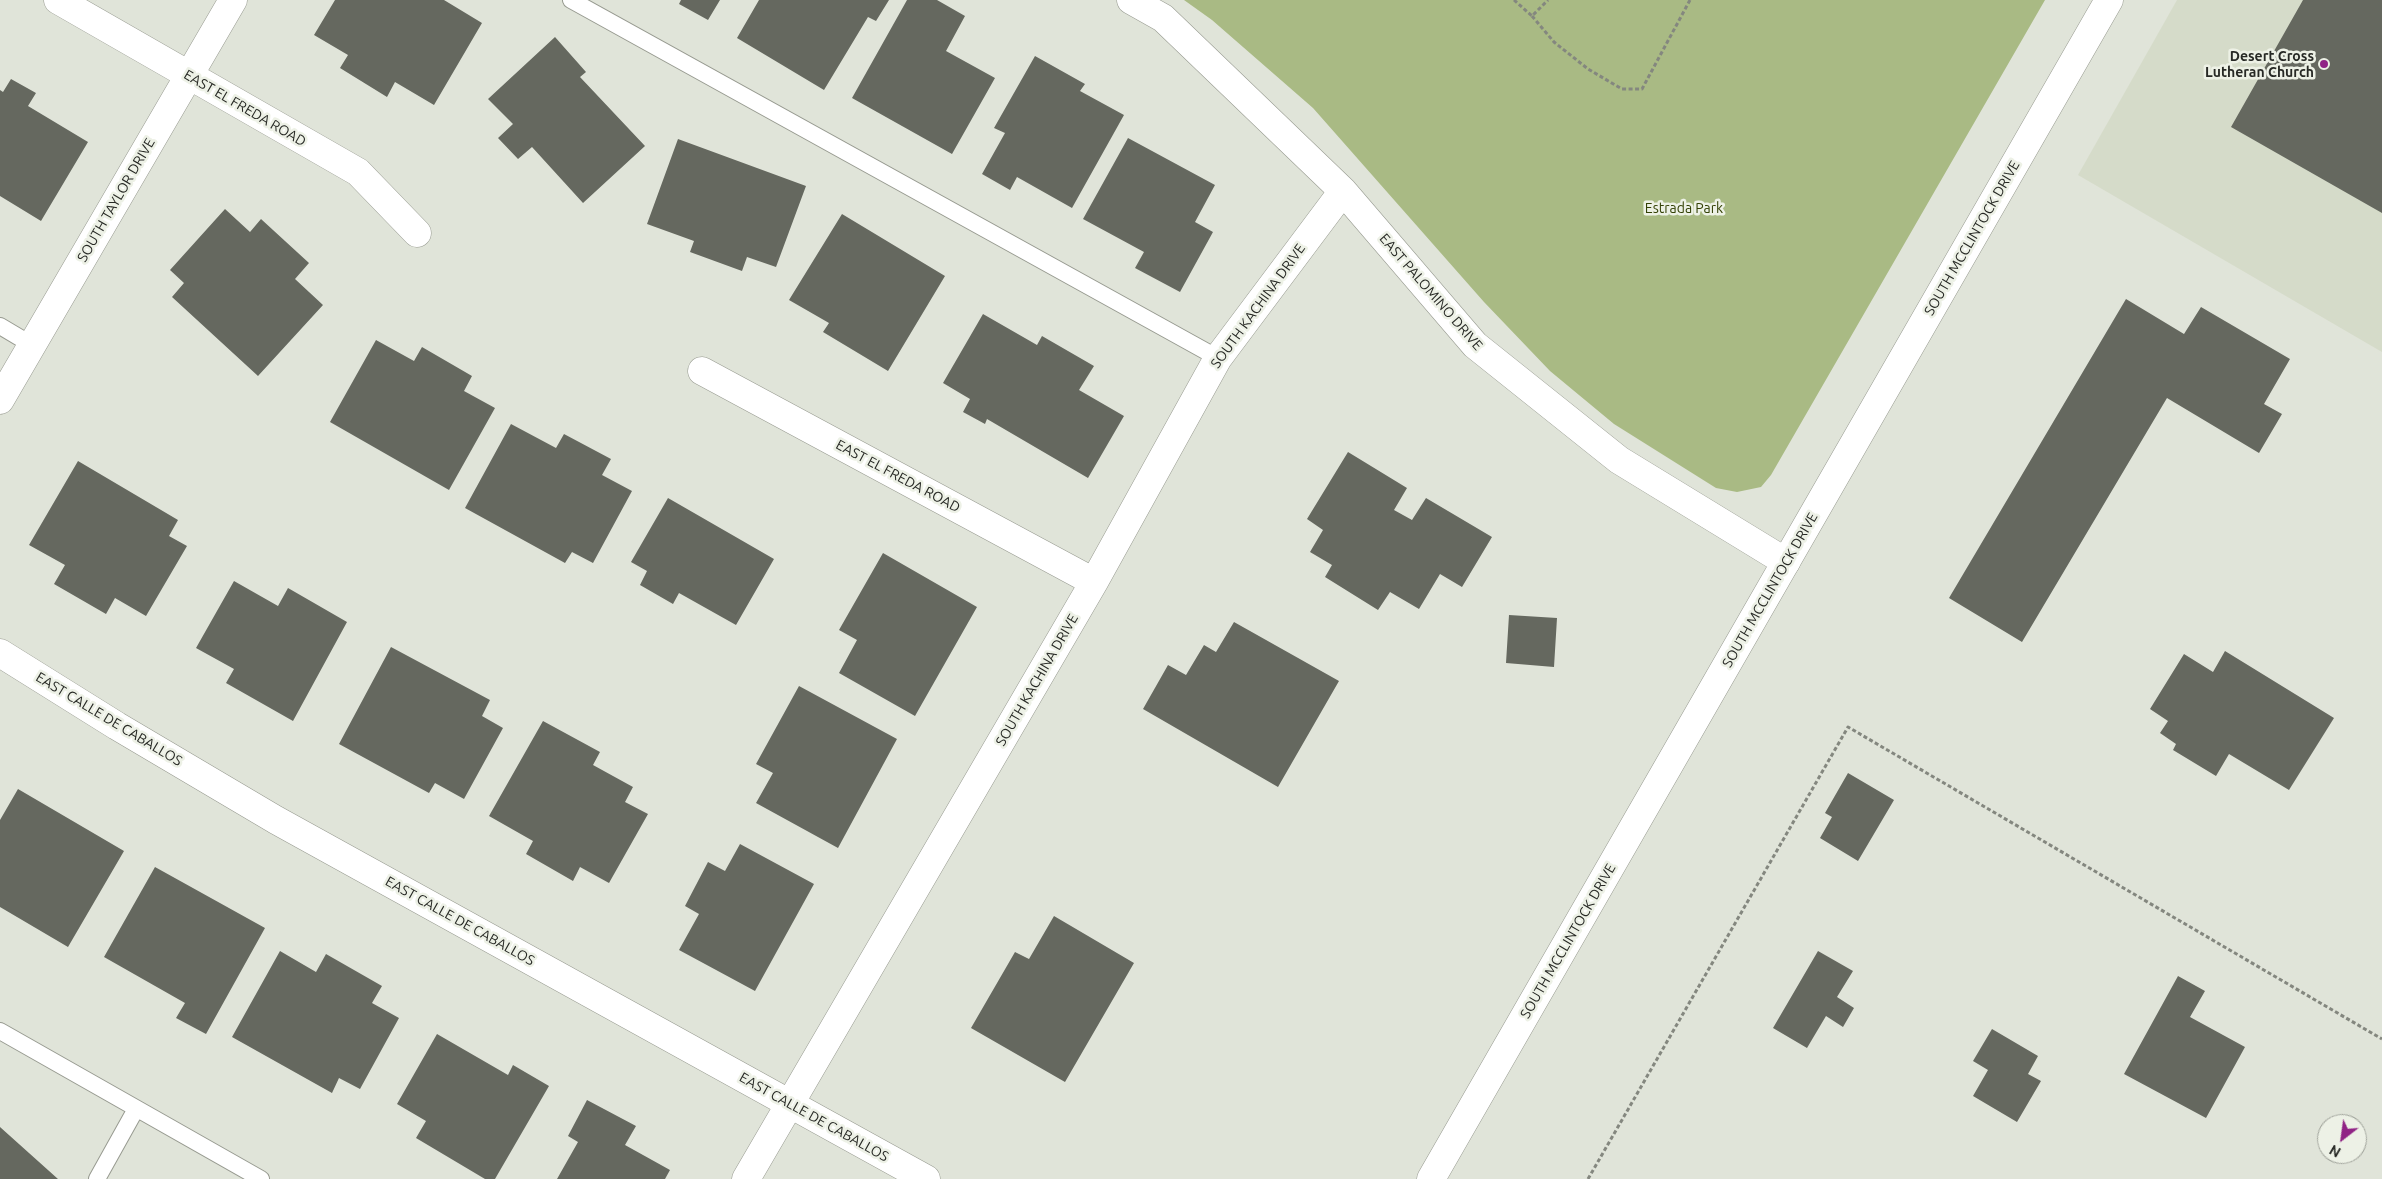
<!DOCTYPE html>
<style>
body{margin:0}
#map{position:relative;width:2382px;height:1179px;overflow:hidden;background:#e0e4d9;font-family:Ubuntu,sans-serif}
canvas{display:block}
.north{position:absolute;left:2317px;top:1114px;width:50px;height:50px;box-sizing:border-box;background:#edf1e6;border:1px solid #9ea199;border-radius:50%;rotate:210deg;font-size:14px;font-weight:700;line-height:20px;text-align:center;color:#272925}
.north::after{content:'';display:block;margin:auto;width:18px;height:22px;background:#902385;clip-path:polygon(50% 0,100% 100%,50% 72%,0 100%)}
</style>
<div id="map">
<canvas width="2382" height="1179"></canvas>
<div class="north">N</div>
</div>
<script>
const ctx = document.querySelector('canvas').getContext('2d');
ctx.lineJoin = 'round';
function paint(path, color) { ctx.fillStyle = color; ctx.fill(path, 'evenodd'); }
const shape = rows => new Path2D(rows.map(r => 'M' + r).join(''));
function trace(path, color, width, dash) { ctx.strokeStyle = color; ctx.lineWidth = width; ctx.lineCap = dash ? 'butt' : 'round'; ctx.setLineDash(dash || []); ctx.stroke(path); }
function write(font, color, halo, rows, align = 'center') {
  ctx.font = font + ' Ubuntu,sans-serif'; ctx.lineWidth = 5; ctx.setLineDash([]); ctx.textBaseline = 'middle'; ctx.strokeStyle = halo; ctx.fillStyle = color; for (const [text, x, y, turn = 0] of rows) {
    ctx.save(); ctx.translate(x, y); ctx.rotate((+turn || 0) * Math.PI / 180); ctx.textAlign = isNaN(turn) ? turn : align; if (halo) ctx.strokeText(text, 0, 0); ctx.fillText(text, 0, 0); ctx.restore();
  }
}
paint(shape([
 [2177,0,2382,0,2382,352,2078,175]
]), '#d5dbc9');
paint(shape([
 [1184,0,2045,0,1771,475,1761,487,1737,492,1716,488,1614,424,1550,371,1484,302,1313,108,1212,20]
]), '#a9ba84');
paint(shape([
 [335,0,444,0,482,23,434,105,395,82,387,97,340,68,348,55,314,35],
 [681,0,720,0,708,20,679,4],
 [759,0,889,0,876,21,868,17,824,90,737,38],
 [907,0,937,0,965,16,946,51,995,78,952,154,852,98],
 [2303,0,2382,0,2382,213,2231,127],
 [555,37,586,72,580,77,645,146,583,203,532,147,518,159,498,138,513,124,488,99],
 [1035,56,1085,84,1080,91,1124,115,1072,208,1017,177,1010,190,982,174,1005,133,994,128],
 [11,79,36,93,28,106,88,142,41,221,0,196,0,90,3,92],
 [1128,138,1215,185,1195,222,1213,232,1180,292,1135,268,1144,252,1083,219],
 [678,139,806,186,776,267,747,257,742,271,690,252,694,241,647,224],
 [225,209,250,232,261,219,309,263,295,279,323,305,258,376,172,297,184,283,170,270],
 [842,214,945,276,888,371,823,332,829,323,789,300],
 [2126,299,2184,334,2201,307,2290,359,2264,404,2282,414,2259,453,2167,398,2022,642,1949,598],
 [983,314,1037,345,1042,336,1094,366,1079,390,1124,416,1088,478,987,419,985,424,963,412,970,399,943,383],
 [376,340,414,361,422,347,472,376,464,391,495,408,449,490,330,422],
 [511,424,556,448,564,434,611,459,602,475,632,491,593,563,572,552,565,563,465,508],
 [1348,452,1407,488,1394,510,1412,520,1426,498,1492,537,1462,587,1440,574,1419,609,1390,592,1378,610,1325,577,1332,565,1310,552,1323,530,1307,519],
 [78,461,178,520,169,536,187,546,146,616,115,598,106,614,54,584,65,565,29,545],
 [668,498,774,559,736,625,679,593,673,604,640,585,647,571,631,562],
 [883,553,977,607,915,716,839,673,857,640,839,630],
 [234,581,278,606,288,588,347,622,293,721,226,683,234,669,196,648],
 [1509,615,1557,618,1554,667,1506,663],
 [1234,622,1339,681,1278,787,1143,709,1168,665,1186,675,1204,645,1216,652],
 [391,647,490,700,482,716,503,728,464,799,435,783,429,793,339,744],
 [2225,651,2334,718,2289,790,2229,754,2216,776,2173,750,2176,744,2160,733,2168,721,2150,709,2184,654,2213,672],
 [799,686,897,739,838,848,756,803,773,773,756,764],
 [543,721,600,752,593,765,633,787,625,802,648,814,609,883,580,867,573,881,526,854,533,841,489,816],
 [1848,773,1894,800,1858,861,1820,838,1832,817,1825,813],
 [18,789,124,851,68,947,0,907,0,820],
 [740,844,814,884,755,991,679,950,699,914,685,906,708,862,725,871],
 [155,867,265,928,206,1034,176,1018,185,1003,104,957],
 [1054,916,1134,963,1065,1082,971,1028,1015,952,1029,959],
 [280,951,316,972,326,954,382,986,372,1003,399,1018,360,1089,339,1078,332,1093,232,1037],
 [1818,951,1853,971,1837,997,1854,1008,1843,1027,1826,1016,1807,1048,1773,1028],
 [2178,976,2205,991,2190,1017,2245,1047,2206,1118,2124,1074],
 [1992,1029,2038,1056,2028,1074,2041,1081,2017,1122,1973,1096,1988,1070,1973,1061],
 [437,1034,508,1075,513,1065,549,1086,495,1179,485,1179,416,1138,426,1121,397,1104],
 [587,1100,636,1126,625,1145,670,1170,665,1179,557,1179,578,1142,568,1136],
 [0,1127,58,1179,0,1179]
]), '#65685f');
const service = shape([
 [571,0,1218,358],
 [0,326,32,345],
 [0,1031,261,1179],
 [97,1179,136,1109]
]);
const minor = shape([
 [58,0,358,172,417,233],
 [1131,0,1163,18,1343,191,1475,345,1619,460,1786,562],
 [702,371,1094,582],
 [0,400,233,0],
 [746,1179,1094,582,1218,358,1343,191]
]);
const tertiary = shape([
 [0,653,117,726,276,820,926,1179]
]);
const secondary = shape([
 [1431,1179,2109,0]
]);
trace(service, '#979a90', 18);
trace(minor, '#979a90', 29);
trace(tertiary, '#979a90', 29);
trace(secondary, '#979a90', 29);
trace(shape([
 [1514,0,1532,16,1548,0],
 [1532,16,1554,42,1588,69,1622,89,1642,89,1690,0],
 [1588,1179,1848,727,2382,1039]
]), '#84877f', 3, [4, 2.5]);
trace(service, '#fff', 16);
trace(minor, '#fff', 28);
trace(tertiary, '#fff', 28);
trace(secondary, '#fff', 28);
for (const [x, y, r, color] of [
 [2324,64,5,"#902385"]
]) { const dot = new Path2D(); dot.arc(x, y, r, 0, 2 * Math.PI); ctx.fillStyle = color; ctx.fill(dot); trace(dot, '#edf1e6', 2); }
write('bold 14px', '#272925', '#edf1e6', [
 ["Desert Cross",2314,56],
 ["Lutheran Church",2314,72]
], 'right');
write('14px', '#272925', '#edf1e6', [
 ["EAST EL FREDA ROAD",245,108,30],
 ["SOUTH TAYLOR DRIVE",116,200,-60],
 ["SOUTH MCCLINTOCK DRIVE",1972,238,-60],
 ["EAST PALOMINO DRIVE",1431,292,49],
 ["SOUTH KACHINA DRIVE",1258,306,-54],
 ["EAST EL FREDA ROAD",898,476,28],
 ["SOUTH MCCLINTOCK DRIVE",1770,590,-60],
 ["SOUTH KACHINA DRIVE",1037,680,-60],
 ["EAST CALLE DE CABALLOS",109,719,31],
 ["EAST CALLE DE CABALLOS",460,921,29],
 ["SOUTH MCCLINTOCK DRIVE",1568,941,-60],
 ["EAST CALLE DE CABALLOS",814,1117,29]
]);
write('14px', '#334105', '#edf1e6', [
 ["Estrada Park",1684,208]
]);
</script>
